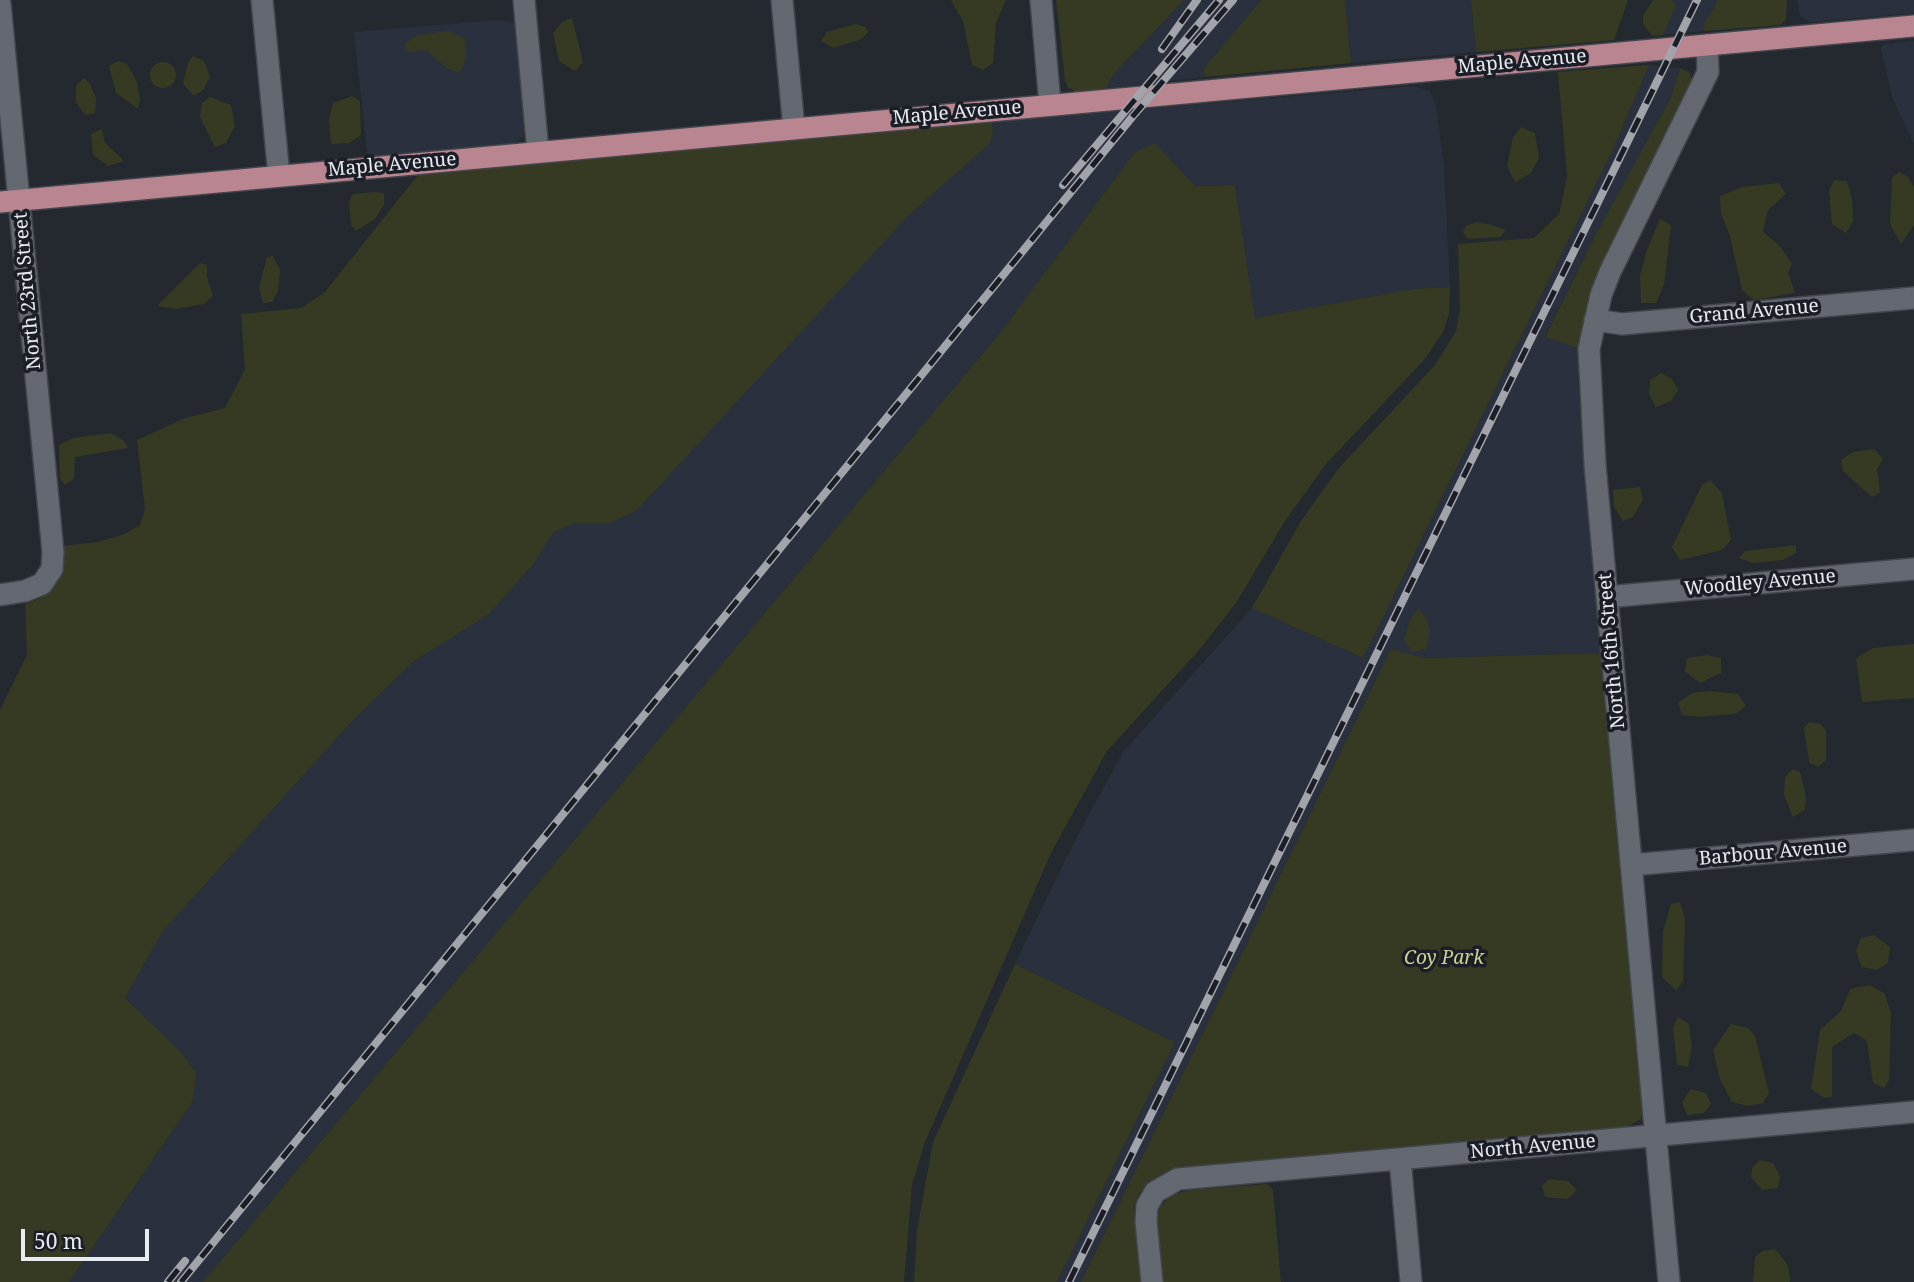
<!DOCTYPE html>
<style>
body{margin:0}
#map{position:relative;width:1914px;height:1282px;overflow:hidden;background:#24282f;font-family:"Noto Serif",serif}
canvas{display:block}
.scale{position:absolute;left:21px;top:1229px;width:128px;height:32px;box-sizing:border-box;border:4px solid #e8ebf0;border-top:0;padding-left:9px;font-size:21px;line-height:24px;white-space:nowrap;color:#e8ebf0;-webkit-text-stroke:5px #1b1e26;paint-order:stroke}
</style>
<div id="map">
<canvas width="1914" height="1282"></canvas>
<div class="scale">50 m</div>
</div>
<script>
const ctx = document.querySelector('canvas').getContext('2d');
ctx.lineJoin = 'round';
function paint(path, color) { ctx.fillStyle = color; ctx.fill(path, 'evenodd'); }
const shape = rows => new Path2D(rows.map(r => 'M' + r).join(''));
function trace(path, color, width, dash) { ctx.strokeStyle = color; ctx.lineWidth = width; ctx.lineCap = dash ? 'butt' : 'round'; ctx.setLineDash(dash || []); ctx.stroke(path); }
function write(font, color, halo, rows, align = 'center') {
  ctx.font = font + ' "Noto Serif",serif'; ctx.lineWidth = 7; ctx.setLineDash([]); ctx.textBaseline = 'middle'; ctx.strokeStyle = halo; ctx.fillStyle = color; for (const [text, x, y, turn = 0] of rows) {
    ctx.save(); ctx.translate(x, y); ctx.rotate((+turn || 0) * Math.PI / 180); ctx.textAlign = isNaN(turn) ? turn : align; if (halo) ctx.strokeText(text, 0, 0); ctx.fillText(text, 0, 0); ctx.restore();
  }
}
paint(shape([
 [1184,0,1261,0,1204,68,1205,77,1107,88,1113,75],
 [1345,0,1471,0,1476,52,1351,63],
 [1672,0,1717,0,1714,9,1705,21,1704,31,1663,35,1676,5],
 [1797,0,1914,0,1914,13,1810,22,1800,16],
 [497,20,515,23,525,129,522,138,511,145,368,158,354,32],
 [1914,41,1914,144,1892,97,1881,48,1884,44],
 [1649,65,1680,68,1670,99,1596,234,1545,336,1578,348,1578,383,1602,653,1425,658,1391,649,1081,1282,1057,1282,1175,1042,1015,964,1073,844,1123,752,1252,608,1363,658,1613,149],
 [1413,86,1430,91,1436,106,1444,166,1450,287,1413,289,1255,318,1235,185,1195,186,1155,144,1134,153,1000,333,203,1282,69,1282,193,1101,196,1072,179,1050,125,998,163,931,356,717,414,661,488,615,532,566,553,533,575,523,610,523,907,217,981,150,993,133,992,122]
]), '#2a303d');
paint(shape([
 [951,0,1006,0,996,23,993,63,983,70,972,65,963,21],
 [1056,0,1184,0,1113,75,1107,88,1081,93,1068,88,1065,81],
 [1261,0,1345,0,1351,63,1205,77,1204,68],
 [1471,0,1628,0,1614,40,1476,52],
 [1653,0,1672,0,1676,5,1663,35,1652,36,1643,24,1643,16],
 [1717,0,1787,0,1786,19,1780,25,1704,31,1705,21,1714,9],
 [572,18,583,62,575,71,559,61,553,33,562,22],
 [855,24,866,27,868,32,862,39,834,48,821,41,827,32],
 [449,31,465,39,466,59,459,73,447,68,426,50,407,52,405,43,418,35],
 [193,56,204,61,210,77,204,89,194,96,183,84,188,63],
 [118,61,127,64,137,82,140,99,138,109,116,93,109,66],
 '150 75a13 13 0 1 1 26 0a13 13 0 1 1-26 0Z',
 [1649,65,1613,149,1363,658,1252,608,1301,521,1339,468,1435,365,1456,331,1460,309,1458,244,1534,238,1559,214,1567,177,1558,72],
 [1680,68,1690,73,1692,83,1594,282,1578,348,1545,337,1596,234,1670,99],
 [84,78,90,84,96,98,95,113,85,115,76,102,76,86],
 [353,96,360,101,361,135,349,143,331,144,329,120,333,103],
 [210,97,231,105,235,126,226,143,215,147,200,117,202,103],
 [992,122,993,133,989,144,907,217,636,511,610,523,575,523,553,533,532,566,488,615,414,661,356,717,163,931,125,998,179,1050,196,1072,193,1101,69,1282,0,1282,0,710,27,655,25,604,39,599,56,584,64,564,62,546,98,542,125,534,140,525,145,509,137,440,185,418,225,408,245,369,241,314,301,308,324,293,418,175],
 [1521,127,1535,133,1539,158,1531,173,1515,182,1507,166,1513,137],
 [102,129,105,143,124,161,108,166,93,155,91,134],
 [1155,143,1195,186,1235,185,1255,318,1413,289,1450,287,1449,314,1443,332,1425,359,1326,464,1285,521,1236,603,1200,649,1107,751,1052,851,925,1142,912,1185,904,1282,203,1282,1000,333,1134,153],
 [1899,172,1908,177,1914,187,1914,225,1901,244,1890,224,1892,178],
 [1834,180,1847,181,1852,199,1853,222,1846,233,1832,224,1829,191],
 [1779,183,1786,194,1768,210,1763,232,1780,246,1792,264,1788,272,1795,293,1754,300,1742,290,1730,236,1721,214,1720,196,1742,187],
 [375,192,384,193,384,205,375,219,356,231,351,225,349,202,353,194],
 [1660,219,1671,225,1664,285,1656,303,1641,303,1640,276,1647,250],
 [1476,222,1493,225,1506,230,1500,237,1467,239,1463,232,1466,226],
 [273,256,280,270,278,291,272,302,263,303,259,287,267,257],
 [200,263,207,265,207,277,213,296,204,304,176,309,157,306],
 [1661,373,1672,379,1678,390,1671,401,1656,407,1649,394,1650,380],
 [111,433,124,441,128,448,75,457,74,479,65,485,60,479,59,445,73,438],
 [1874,449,1883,459,1877,469,1880,492,1872,497,1843,471,1841,460,1853,452],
 [1710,480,1722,493,1731,540,1722,550,1680,560,1672,547,1702,485],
 [1640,487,1643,500,1633,517,1623,521,1614,507,1613,490],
 [1796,545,1796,553,1783,560,1753,563,1739,558,1745,551],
 [1418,609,1426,616,1430,631,1427,649,1412,652,1404,640,1410,620],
 [1914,644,1914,698,1862,702,1856,658,1873,648],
 [1391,649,1425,658,1602,653,1643,1109,1641,1119,1623,1129,1170,1171,1140,1192,1134,1206,1142,1282,1081,1282],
 [1707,655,1721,658,1721,673,1700,683,1685,671,1687,658],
 [1710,691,1738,694,1746,706,1735,714,1698,717,1682,715,1678,703,1692,693],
 [1809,722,1820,724,1826,730,1826,760,1818,767,1809,762,1804,728],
 [1793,769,1800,772,1806,796,1805,810,1793,817,1784,795,1785,777],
 [1680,902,1685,919,1683,982,1676,990,1662,977,1663,931,1671,904],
 [1874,935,1890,947,1888,963,1877,970,1861,967,1856,950,1861,938],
 [1015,964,1175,1042,1057,1282,914,1282,917,1230,933,1142],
 [1870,985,1885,994,1891,1014,1889,1080,1884,1088,1873,1083,1867,1041,1854,1033,1832,1047,1832,1097,1825,1098,1811,1089,1820,1030,1841,1011,1850,989],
 [1678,1017,1689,1024,1692,1047,1688,1067,1677,1065,1673,1027],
 [1731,1024,1748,1028,1755,1036,1769,1093,1763,1103,1748,1106,1732,1102,1720,1080,1713,1050],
 [1691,1089,1706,1093,1711,1104,1704,1113,1687,1115,1682,1102],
 [1760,1160,1773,1163,1780,1176,1778,1188,1762,1190,1751,1177,1752,1168],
 [1549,1179,1568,1181,1577,1190,1568,1199,1545,1197,1542,1186],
 [1267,1184,1273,1190,1281,1282,1162,1282,1156,1219,1160,1207,1171,1195,1190,1190],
 [1775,1249,1788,1265,1790,1282,1753,1282,1755,1257,1762,1251]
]), '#363a23');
const minor = shape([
 [262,0,279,176],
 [524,0,538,152],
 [782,0,794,129],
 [1041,0,1050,105],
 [0,4,53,552,52,569,42,584,25,591,0,595],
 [1595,320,1622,324,1914,298],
 [1607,597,1914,569],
 [1631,865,1914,840],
 [1400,1159,1411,1282],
 [1152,1282,1146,1221,1147,1206,1155,1192,1178,1179,1914,1112],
 [1669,1282,1595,465,1589,349,1601,295,1610,272,1708,72,1707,45]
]);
const major = shape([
 [0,202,1914,26]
]);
trace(minor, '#42454b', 24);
trace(major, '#42454b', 24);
trace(minor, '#636871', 21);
trace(major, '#b98590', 21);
const rail = shape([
 [1162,49,1197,0],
 [1063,185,1219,0],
 [168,1282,185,1261],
 [181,1282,1133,116,1233,0],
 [1069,1282,1697,0]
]);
trace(rail, '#a1a4aa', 8);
trace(rail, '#1b1e26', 5, [16]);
write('19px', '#e8ebf0', '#1b1e26', [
 ["Maple Avenue",1522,62,-5],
 ["Maple Avenue",957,113,-5],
 ["Maple Avenue",392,165,-5],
 ["North 23rd Street",28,291,-95],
 ["Grand Avenue",1754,312,-5],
 ["Woodley Avenue",1760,583,-5],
 ["North 16th Street",1612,651,-95],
 ["Barbour Avenue",1773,853,-5],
 ["North Avenue",1533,1147,-5]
]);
write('italic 19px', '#c9d692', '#1b1e26', [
 ["Coy Park",1444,959]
]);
</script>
